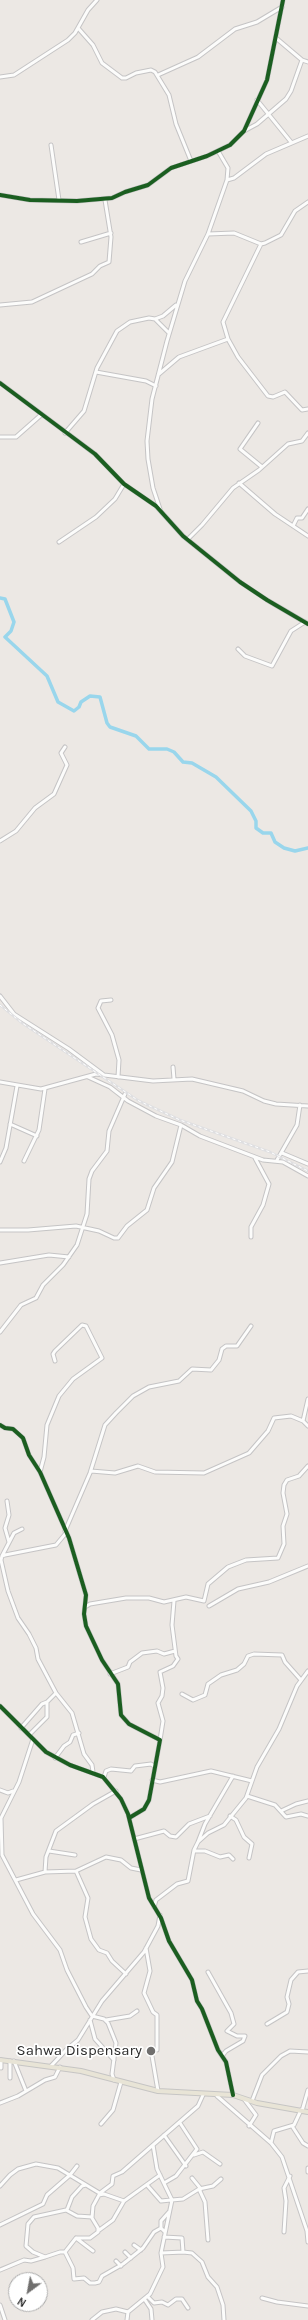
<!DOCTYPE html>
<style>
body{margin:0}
#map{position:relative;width:308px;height:2320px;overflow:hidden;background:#ece8e4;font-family:Karla,sans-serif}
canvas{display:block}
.north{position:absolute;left:8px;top:2272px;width:40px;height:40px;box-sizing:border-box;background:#fff;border:1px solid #ababab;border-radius:50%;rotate:212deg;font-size:11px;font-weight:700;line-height:16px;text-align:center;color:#2e2e2e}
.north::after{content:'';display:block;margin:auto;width:14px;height:18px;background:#706f6e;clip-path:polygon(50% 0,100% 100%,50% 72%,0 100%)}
</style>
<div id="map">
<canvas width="308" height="2320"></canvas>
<div class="north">N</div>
</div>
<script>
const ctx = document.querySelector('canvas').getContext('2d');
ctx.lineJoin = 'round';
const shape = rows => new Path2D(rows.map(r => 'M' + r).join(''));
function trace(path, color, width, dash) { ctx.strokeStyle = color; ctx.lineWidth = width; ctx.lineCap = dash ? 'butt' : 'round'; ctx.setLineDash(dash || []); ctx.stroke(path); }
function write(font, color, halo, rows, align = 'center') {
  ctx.font = font + ' Karla,sans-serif'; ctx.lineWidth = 3.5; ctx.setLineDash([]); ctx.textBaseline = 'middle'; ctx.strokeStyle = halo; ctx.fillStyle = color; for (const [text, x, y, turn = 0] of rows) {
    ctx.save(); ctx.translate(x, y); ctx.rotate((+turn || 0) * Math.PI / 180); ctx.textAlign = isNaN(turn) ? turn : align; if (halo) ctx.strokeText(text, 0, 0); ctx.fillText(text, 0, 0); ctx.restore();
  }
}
trace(shape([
 [0,598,5,599,14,622,11,631,5,637,47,676,58,702,74,711,79,707,81,702,90,696,100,697,107,723,110,727,136,736,149,749,167,749,174,752,183,762,192,763,216,777,251,811,256,821,256,828,263,833,271,833,275,842,284,848,295,851,308,848]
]), '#99d6ec', 3.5);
const minor = shape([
 [78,28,93,45,102,63,122,78,126,78,136,73,151,70,155,72,169,95,176,124,191,161],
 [276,38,302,60,308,62],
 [158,75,198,57,235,29,257,22,282,7],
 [0,77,14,75,68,40,75,33,88,10,97,0],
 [257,100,291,142],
 [244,131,257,124,286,99,291,91,302,60],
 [51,145,59,200],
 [227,180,234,178,266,154,308,136],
 [0,195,30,200,77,201,112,198,125,192,148,185,171,168,207,156,230,145,244,131,267,80,283,0],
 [208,234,234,233,261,244,265,243,281,235,295,211,308,202],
 [81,242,111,233],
 [0,305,32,302,92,274,100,266,109,262,111,237,105,200],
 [155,319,163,316,176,305],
 [228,339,238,357,268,396,273,397,285,392,302,410,308,409],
 [96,372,146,381,156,386],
 [159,374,179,357,228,339,223,322,261,244],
 [0,383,95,454,124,484,156,506,183,536,240,582,267,600,308,624],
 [258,423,240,449,262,467],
 [65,433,84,411,97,368,117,331,130,322,149,318,155,319,169,333],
 [0,437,16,437,41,415],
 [239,483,275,514,308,536],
 [160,509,153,488,148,459,147,441,152,399,167,341,185,281,208,234,227,180,228,168,218,151],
 [293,526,297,518,302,518,308,509],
 [188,539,202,525,233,488,259,470,288,444,302,441,308,433],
 [59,542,96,517,115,499,124,484],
 [238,649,245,656,272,666,291,631,305,622],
 [0,841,16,831,35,808,54,794,67,765,61,753,65,747],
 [0,996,14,1014,69,1049,104,1075],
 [111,1000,101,1001,98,1008,112,1035,119,1060,118,1077],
 [173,1067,174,1079],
 [88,1077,110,1087,128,1101,156,1116,181,1125,200,1136,263,1160,283,1162,308,1176],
 [0,1082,41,1089,96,1074,153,1081,192,1079,243,1091,264,1101,276,1104,308,1106],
 [10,1124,37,1136],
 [282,1153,308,1164],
 [277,1160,297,1125,300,1105],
 [24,1161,39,1130,45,1089],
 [0,1162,6,1148,17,1086],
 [0,1230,28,1230,76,1226,99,1231,114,1238,118,1238,127,1226,147,1210,154,1188,172,1162,181,1125],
 [251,1237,251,1227,263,1205,269,1184,255,1158],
 [0,1263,49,1255,69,1257],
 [0,1332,21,1305,36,1298,43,1285,63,1265,77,1245,87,1214,89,1179,92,1171,107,1151,109,1131,125,1094],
 [303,1421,308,1399],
 [0,1425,5,1428,13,1429,23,1438,29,1455,40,1472,69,1538,86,1595,84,1614,86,1626,102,1660,118,1684,121,1715,129,1724,160,1740,149,1800,144,1809,129,1818],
 [91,1471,115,1473,138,1466,155,1472,204,1473,249,1453,268,1431,274,1418,291,1416,303,1421,308,1426],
 [40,1472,44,1457,47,1425,59,1396,73,1379,102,1358,86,1326,82,1325,55,1351,53,1354,55,1361],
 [7,1501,9,1515,5,1528,9,1542],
 [65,1531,90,1473,105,1425,116,1413,133,1396,149,1387,179,1381,192,1369,211,1370,219,1360,222,1349,226,1346,237,1346,251,1326],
 [66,1533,56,1545,5,1555,2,1556,1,1560,8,1591,18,1618,29,1634,36,1648,38,1659,56,1693,72,1713,84,1754,92,1765,93,1772],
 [2,1556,14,1533,22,1529],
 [209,1606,238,1589,269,1582,308,1566],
 [85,1607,90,1604,126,1598,149,1598,164,1602,186,1597,204,1601,208,1584,228,1567,246,1560,278,1558,284,1544,283,1526,287,1514,283,1493,284,1485,287,1480,299,1476,308,1466],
 [110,1674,128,1667,130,1662,142,1653,157,1651,164,1654,175,1651],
 [182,1694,193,1700,205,1695,208,1684,221,1675,237,1670,244,1664,248,1656,254,1654,282,1655,285,1662,301,1680],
 [0,1706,46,1752,70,1765,103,1777,121,1799,128,1814,149,1898,161,1918,169,1941,192,1980,197,2001,202,2009,218,2050,226,2062,233,2095],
 [21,1728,42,1704,47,1702,56,1693],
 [29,1735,47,1717,47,1702],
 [33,1739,19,1782,1,1818,2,1855,33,1914,60,1950,67,1970,86,2007,92,2016,104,2019,108,2023,116,2043,112,2074,114,2080],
 [160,1740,163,1721,158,1703,162,1696,163,1688,160,1672,173,1666,178,1659,176,1656,172,1625,174,1601],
 [55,1758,64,1746,70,1742,73,1735,79,1733],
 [104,1777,106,1771,111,1769,131,1771,135,1766,151,1764,154,1766],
 [152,1780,160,1782,211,1771,252,1781],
 [0,1790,8,1793,13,1791],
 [247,1796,275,1805,286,1817,301,1814,308,1816],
 [281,1811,296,1804,308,1801],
 [230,1816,236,1820,244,1837,252,1844,249,1858],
 [134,1839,164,1831,170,1836,176,1837,189,1824,210,1816],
 [198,1842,205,1824,233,1776],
 [49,1851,75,1855],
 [194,1851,205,1851,220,1857,229,1855,233,1859],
 [76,1871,88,1898,85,1917,91,1939,99,1950,107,1953,112,1961,126,1974],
 [45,1872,46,1857,56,1831,93,1804,116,1791],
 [16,1880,45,1872,76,1871,106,1857,121,1860,131,1868,141,1870],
 [154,1907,156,1900,177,1884,188,1881,194,1850,198,1842,208,1833,224,1825,246,1798,257,1767,279,1729,297,1686,308,1671],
 [146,1948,150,1971,144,1993,153,2012,157,2015,157,2050],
 [208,1972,231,2013,234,2024,227,2031,237,2036,245,2036,243,2041,226,2051,222,2056],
 [90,2020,95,2039,114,2060],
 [106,2020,130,2016,137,2011],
 [267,2024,287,2012,289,2004,287,1997,291,1980,298,1972,308,1971],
 [152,2056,158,2091],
 [1,2060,1,2068],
 [14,2061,26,2091],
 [51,2066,66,2050,78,2040,102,2001,144,1952,158,1926,160,1915],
 [10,2078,10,2061],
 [217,2096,271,2143,282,2157,307,2231,308,2242],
 [244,2099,256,2115,249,2126],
 [252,2101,262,2075,281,2056,290,2051,308,2052],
 [0,2103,18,2096,45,2080,55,2077,60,2067],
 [302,2111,308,2090],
 [101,2124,113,2110,121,2082],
 [292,2126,303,2143,308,2146],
 [164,2135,186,2166],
 [271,2143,274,2131,294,2125,301,2110],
 [194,2155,203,2152,220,2164],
 [308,2168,308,2172],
 [192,2178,201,2189],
 [164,2183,176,2176,197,2149,180,2123],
 [147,2185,161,2201,171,2200],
 [0,2186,10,2175,18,2169,36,2164,58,2168,101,2194],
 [199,2189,205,2202,208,2240],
 [100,2193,112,2184,113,2176,122,2172,153,2145],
 [172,2200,183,2199,199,2189,213,2186,221,2179],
 [67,2210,72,2197,82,2186,86,2185],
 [92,2217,77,2216,66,2210,34,2217,28,2224,26,2246,33,2252,45,2257,60,2252,65,2252,73,2268,74,2279,84,2278,90,2283,95,2283,99,2282,102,2276,123,2264,143,2248,154,2232,161,2228,165,2232],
 [0,2225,43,2204,47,2195,70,2175,77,2166],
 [161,2228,161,2221,169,2212],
 [98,2231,113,2220,124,2201],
 [284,2232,286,2201,284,2188,290,2176],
 [164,2237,182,2238,183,2252,192,2253,202,2262,208,2277,217,2287,223,2305,224,2320],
 [76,2238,93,2251],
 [134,2245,141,2250],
 [65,2252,76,2238,90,2238,98,2232,98,2228,92,2218,93,2206,99,2195,104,2194,124,2201,160,2175],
 [125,2252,131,2258],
 [161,2253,184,2252],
 [116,2261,121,2266],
 [0,2270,24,2260,31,2261,45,2257],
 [148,2297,154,2303,162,2302,168,2305,176,2299,182,2299,188,2308],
 [262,2298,277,2302,308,2306],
 [145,2300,151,2309,152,2320],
 [0,2305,5,2320],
 [92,2320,102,2312,116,2309,128,2312],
 [127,2320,128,2312,150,2294,163,2267,161,2253,172,2200,157,2169,153,2145,198,2106,203,2095]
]);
const major = shape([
 [0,2060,81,2071,158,2091,233,2095,257,2103,308,2112]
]);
trace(minor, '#c5c4c5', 5);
trace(major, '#c6c5c4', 6);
trace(minor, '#fcfcfb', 3);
trace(major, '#e8e4d6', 4);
const rail = shape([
 [0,1005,22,1023,139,1101,180,1120,270,1152,308,1171]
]);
trace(rail, '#dfdfe1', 2.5);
trace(rail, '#fff', 1, [3]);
trace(shape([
 [0,195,30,200,77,201,112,198,125,192,148,185,171,168,207,156,230,145,244,131,267,80,283,0],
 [0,383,95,454,124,484,156,506,183,536,240,582,267,600,308,624],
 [0,1425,5,1428,13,1429,23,1438,29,1455,40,1472,69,1538,86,1595,84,1614,86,1626,102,1660,118,1684,121,1715,129,1724,160,1740,149,1800,144,1809,129,1818],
 [0,1706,46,1752,70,1765,103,1777,121,1799,128,1814,149,1898,161,1918,169,1941,192,1980,197,2001,202,2009,218,2050,226,2062,233,2095]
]), '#1b5e20', 4);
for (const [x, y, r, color] of [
 [151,2051,5,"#706f6e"]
]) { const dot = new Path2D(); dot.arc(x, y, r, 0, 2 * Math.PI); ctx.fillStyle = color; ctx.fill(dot); trace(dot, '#fff', 1.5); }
write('15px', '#2e2e2e', '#fff', [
 ["Sahwa Dispensary",142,2051]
], 'right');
</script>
